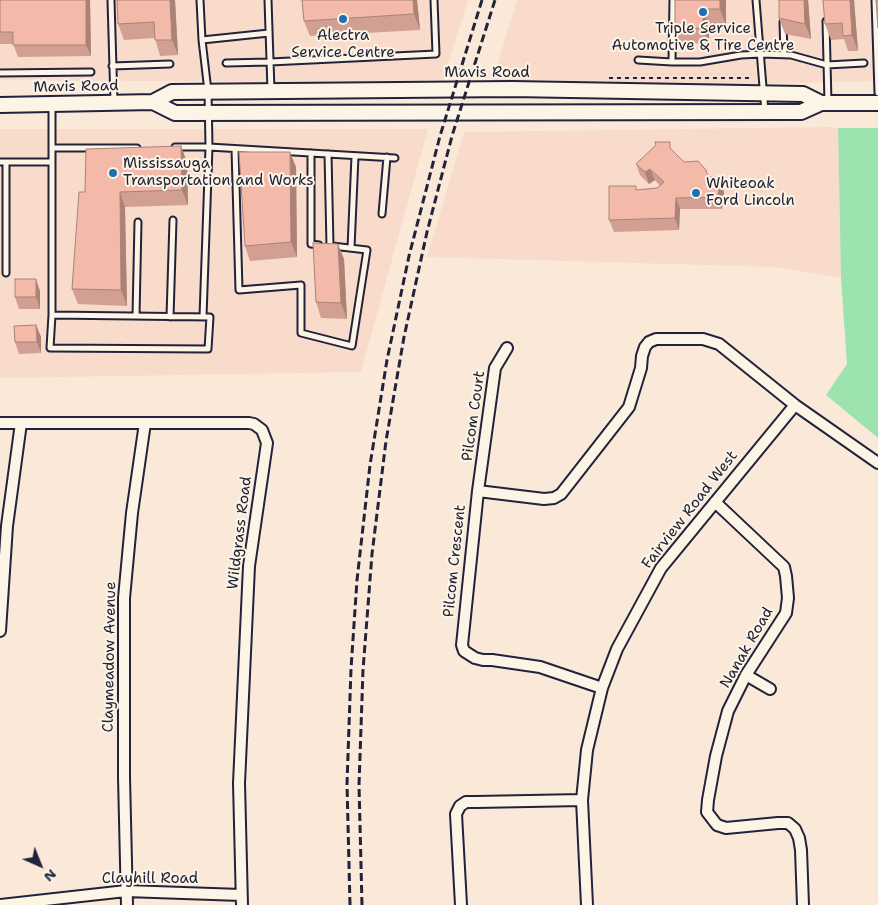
<!DOCTYPE html>
<style>
body{margin:0}
#map{position:relative;width:878px;height:905px;overflow:hidden;background:#fae9d9;font-family:"Shantell Sans",sans-serif}
canvas{display:block}
.north{position:absolute;left:15px;top:840px;width:50px;height:50px;-webkit-text-stroke:4px #fcf5e5;paint-order:stroke;rotate:136deg;font-size:14px;font-weight:700;line-height:20px;text-align:center;color:#22223b}
.north::after{content:'';display:block;margin:auto;width:18px;height:22px;background:#22223b;clip-path:polygon(50% 0,100% 100%,50% 72%,0 100%)}
</style>
<div id="map">
<canvas width="878" height="905"></canvas>
<div class="north">N</div>
</div>
<script>
const ctx = document.querySelector('canvas').getContext('2d');
ctx.lineJoin = 'round';
function paint(path, color) { ctx.fillStyle = color; ctx.fill(path, 'evenodd'); }
const shape = rows => new Path2D(rows.map(r => 'M' + r).join(''));
function trace(path, color, width, dash) { ctx.strokeStyle = color; ctx.lineWidth = width; ctx.lineCap = dash ? 'butt' : 'round'; ctx.setLineDash(dash || []); ctx.stroke(path); }
function write(font, color, halo, rows, align = 'center') {
  ctx.font = font + ' "Shantell Sans",sans-serif'; ctx.lineWidth = 4; ctx.setLineDash([]); ctx.textBaseline = 'middle'; ctx.strokeStyle = halo; ctx.fillStyle = color; for (const [text, x, y, turn = 0] of rows) {
    ctx.save(); ctx.translate(x, y); ctx.rotate((+turn || 0) * Math.PI / 180); ctx.textAlign = isNaN(turn) ? turn : align; if (halo) ctx.strokeText(text, 0, 0); ctx.fillText(text, 0, 0); ctx.restore();
  }
}
paint(shape([
 [0,0,468,0,442,83,0,80],
 [517,0,878,0,878,81,489,91],
 [830,127,838,128,841,278,776,267,427,257,464,132],
 [0,129,428,129,361,372,0,378]
]), '#f8dbcb');
paint(shape([
 [838,128,878,128,878,438,826,395,847,364,841,278]
]), '#9de3b0');
const service = shape([
 [111,0,114,102],
 [200,0,202,40],
 [268,0,271,90],
 [673,0,672,62,700,62,741,55,761,54,791,55,827,65,864,63],
 [756,0,765,112],
 [875,0,878,93],
 [826,21,828,103],
 [783,22,784,54],
 [269,33,202,40,208,91,209,147,395,158],
 [638,60,672,62],
 [226,63,270,62,436,54,434,0],
 [112,66,170,64],
 [0,73,91,72],
 [175,147,209,147,203,317],
 [52,148,137,148],
 [235,149,239,290,301,285,301,333,352,346,367,250,332,246],
 [311,153,311,244,319,245],
 [328,154,330,246],
 [0,162,52,162],
 [382,214,387,157],
 [351,248,355,156],
 [6,273,6,162],
 [52,315,210,317,208,349,50,348,52,315,52,105],
 [136,316,138,222],
 [170,317,173,220]
]);
const minor = shape([
 [507,348,495,368,478,491,462,645,464,651,475,658,483,660,492,660,540,667,602,688],
 [0,423,249,423,254,424,262,430,267,443,249,566,239,783,242,905],
 [478,491,544,499,554,498,561,494,629,407,641,368,642,356,645,347,649,342,656,339,703,339,719,344,795,405,878,463],
 [715,502,784,567,786,576,788,598,786,613,746,675,728,711,716,756,708,800,707,812,717,825,726,828,778,823,788,823,795,829,799,838,801,850,803,905],
 [0,631,7,526,21,423],
 [746,675,770,689],
 [0,905,126,891,241,895],
 [127,905,124,777,124,598,132,513,145,423],
 [461,905,456,814,460,806,466,802,476,802,582,800],
 [587,905,582,800,587,750,602,688,617,649,661,568,795,405]
]);
const secondary = shape([
 [153,102,175,113,788,112,801,112,821,103,878,103],
 [0,105,153,102,172,92,512,89,803,94,821,103]
]);
trace(service, '#22223b', 9);
trace(minor, '#22223b', 14);
trace(secondary, '#22223b', 18);
trace(shape([
 [609,78,752,78]
]), '#22223b', 2, [4, 4]);
trace(service, '#fcf5e5', 5);
trace(minor, '#fcf5e5', 10);
trace(secondary, '#fcf5e5', 14);
trace(shape([
 [350,905,347,784,351,669,357,580,370,465,387,360,409,256,440,136,482,0],
 [362,905,359,785,363,670,372,554,386,441,404,337,427,232,452,136,495,0]
]), '#22223b', 3, [8, 4]);
paint(shape([
 [0,0,90,0,91,56,18,57,13,44,0,44],
 [117,0,175,0,178,55,160,56,155,38,124,40,118,24],
 [302,0,417,0,420,30,310,36,304,21],
 [675,0,726,0,726,25,709,25,709,43,680,44,675,28],
 [779,0,808,0,811,39,785,34,779,18],
 [823,0,854,0,858,51,848,51,844,39,831,40,825,24],
 [673,151,684,162,709,177,724,192,722,209,680,209,679,230,614,232,609,220,638,190,657,188,660,186,655,180,649,184,640,175,636,164],
 [187,162,188,205,125,207,127,306,78,304,72,289,85,192],
 [296,167,297,257,250,261,245,246],
 [344,259,347,319,321,318,316,302],
 [40,291,40,309,19,309,15,297],
 [36,325,41,337,41,353,19,354,15,342]
]), '#d1a092');
paint(shape([
 [86,0,90,0,91,56,86,45],
 [170,0,175,0,178,55,172,40],
 [413,0,417,0,420,30,414,14],
 [720,0,726,0,726,25,720,9],
 [804,0,808,0,811,39,805,24],
 [850,0,854,0,858,51,852,35],
 [703,9,709,25,709,43,703,28],
 [181,146,187,162,188,205,182,190],
 [290,152,296,167,297,257,291,242],
 [650,169,655,180,649,184,645,172],
 [720,181,724,192,722,209,718,197],
 [120,192,125,207,127,306,121,290],
 [676,198,680,209,679,230,675,218],
 [338,244,344,259,347,319,341,303],
 [36,279,40,291,40,309,36,297],
 [36,325,41,337,41,353,37,342]
]), '#aa8277');
const building = shape([
 [0,0,86,0,86,45,13,45,13,32,0,32,0,0],
 [117,0,170,0,172,40,155,40,154,22,118,24,117,0],
 [302,0,413,0,414,14,304,21,302,0],
 [675,0,720,0,720,9,703,9,703,28,675,28,675,0],
 [779,0,804,0,805,24,779,18,779,0],
 [823,0,850,0,852,35,843,36,842,23,825,24,823,0],
 [876,0,878,0,878,28,876,0],
 [655,142,670,142,670,148,684,162,698,161,706,170,708,177,716,177,720,181,718,197,676,198,675,218,609,220,609,186,636,186,636,190,657,188,664,182,650,169,645,172,636,164,656,145,655,142],
 [181,146,182,190,120,192,121,290,72,289,79,192,85,192,86,149,181,146],
 [239,152,290,152,291,242,245,246,239,152],
 [313,243,338,244,341,303,316,302,313,243],
 [15,279,36,279,36,297,15,297,15,279],
 [36,325,37,342,15,342,14,326,36,325]
]);
paint(building, '#f3baaa');
trace(building, '#aa8277', 1);
for (const [x, y, r, color] of [
 [703,12,5,"#1f6fb2"],
 [343,19,5,"#1f6fb2"],
 [113,173,5,"#1f6fb2"],
 [696,193,5,"#1f6fb2"]
]) { const dot = new Path2D(); dot.arc(x, y, r, 0, 2 * Math.PI); ctx.fillStyle = color; ctx.fill(dot); trace(dot, '#fcf5e5', 2); }
write('15px', '#22223b', '#fcf5e5', [
 ["Triple Service",703,29],
 ["Automotive & Tire Centre",703,46],
 ["Alectra",343,36],
 ["Service Centre",343,53],
 ["Mississauga",123,164,"left"],
 ["Transportation and Works",123,181,"left"],
 ["Whiteoak",706,184,"left"],
 ["Ford Lincoln",706,201,"left"]
]);
write('15px', '#22223b', '#fcf5e5', [
 ["Mavis Road",487,73],
 ["Mavis Road",76,87,-1],
 ["Pilcom Court",474,416,-82],
 ["Fairview Road West",690,510,-52],
 ["Wildgrass Road",240,533,-83],
 ["Pilcom Crescent",455,561,-84],
 ["Nanak Road",747,648,-60],
 ["Claymeadow Avenue",110,657,-89],
 ["Clayhill Road",150,879]
]);
</script>
